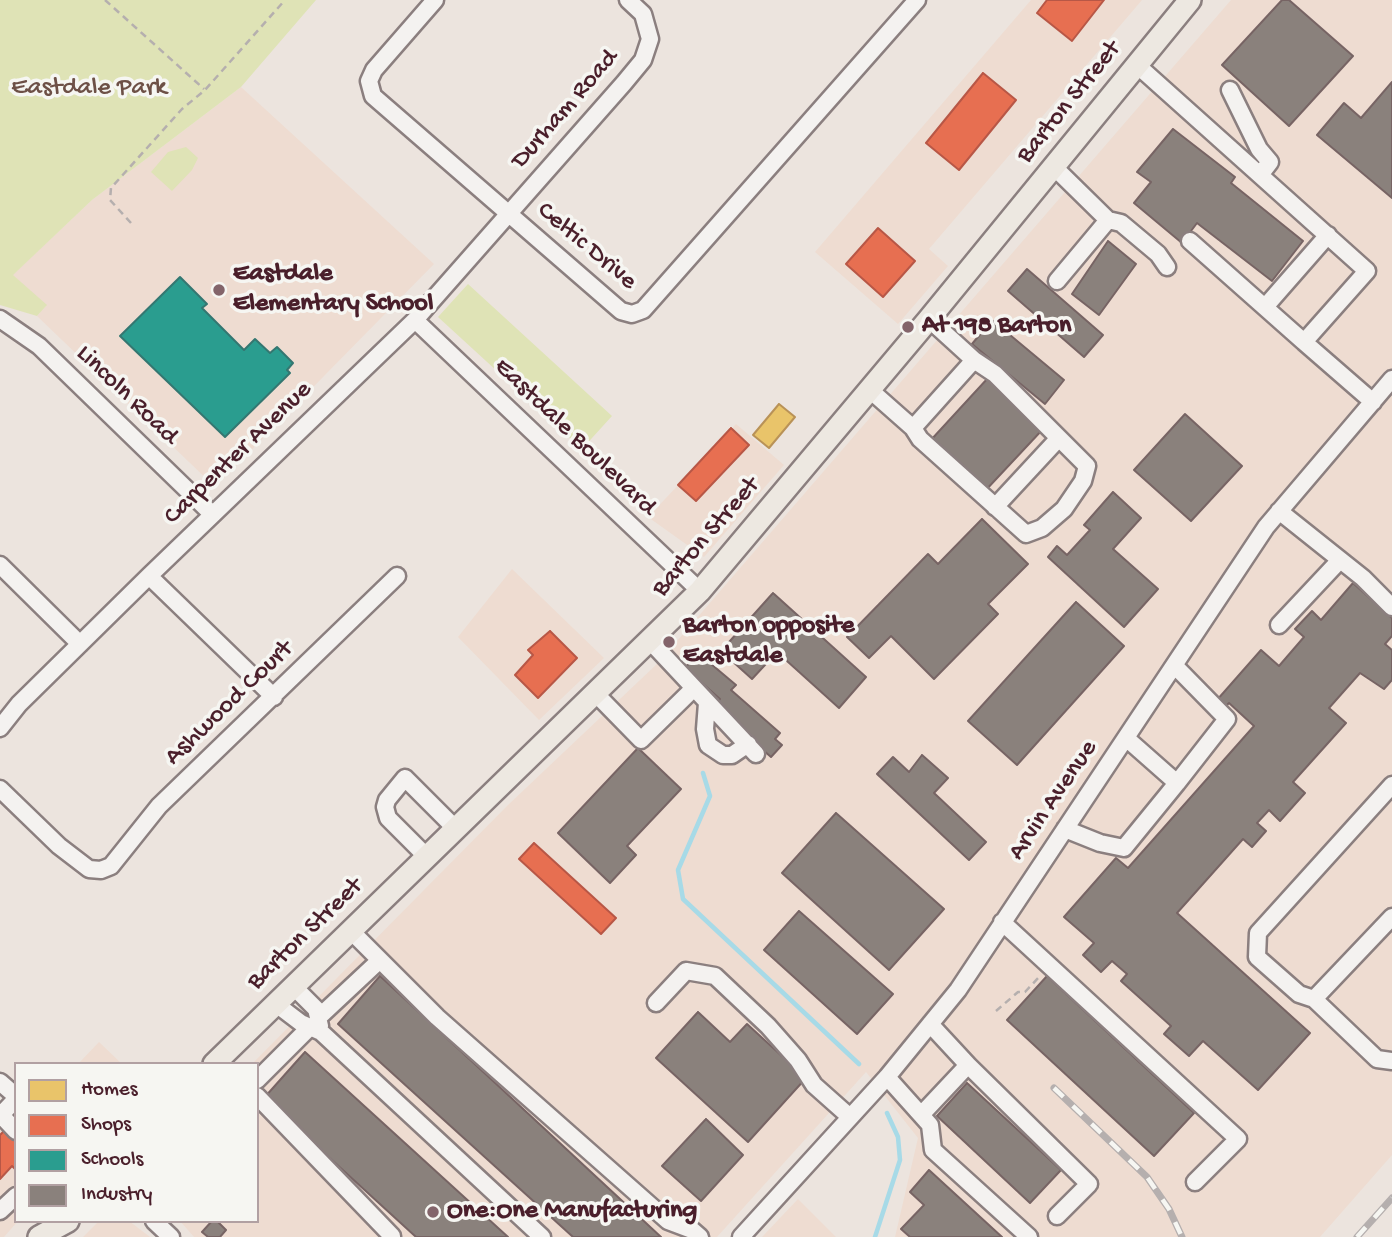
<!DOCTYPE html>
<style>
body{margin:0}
#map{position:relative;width:1392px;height:1237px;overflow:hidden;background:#ece4de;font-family:"Gochi Hand",sans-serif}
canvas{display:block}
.legend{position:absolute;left:14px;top:1062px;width:245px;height:161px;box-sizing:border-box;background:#f6f6f2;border:2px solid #b1a0a2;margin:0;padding:9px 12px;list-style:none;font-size:21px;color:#4a1f2b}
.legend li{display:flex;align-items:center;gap:14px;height:35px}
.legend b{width:35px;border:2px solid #b1a0a2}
</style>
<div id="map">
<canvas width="1392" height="1237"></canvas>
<ul class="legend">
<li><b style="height:19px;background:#e9c46a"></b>Homes</li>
<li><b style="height:19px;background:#e76f51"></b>Shops</li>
<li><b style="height:19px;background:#2a9d8f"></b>Schools</li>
<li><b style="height:19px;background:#8a817c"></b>Industry</li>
</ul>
</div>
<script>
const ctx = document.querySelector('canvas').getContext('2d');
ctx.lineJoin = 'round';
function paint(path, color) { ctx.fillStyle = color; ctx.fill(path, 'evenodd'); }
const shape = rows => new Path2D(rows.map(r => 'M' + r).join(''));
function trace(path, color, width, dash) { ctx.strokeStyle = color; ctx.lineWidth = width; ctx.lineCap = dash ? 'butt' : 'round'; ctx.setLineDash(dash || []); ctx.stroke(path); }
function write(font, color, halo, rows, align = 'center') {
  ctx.font = font + ' "Gochi Hand",sans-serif'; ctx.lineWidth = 7; ctx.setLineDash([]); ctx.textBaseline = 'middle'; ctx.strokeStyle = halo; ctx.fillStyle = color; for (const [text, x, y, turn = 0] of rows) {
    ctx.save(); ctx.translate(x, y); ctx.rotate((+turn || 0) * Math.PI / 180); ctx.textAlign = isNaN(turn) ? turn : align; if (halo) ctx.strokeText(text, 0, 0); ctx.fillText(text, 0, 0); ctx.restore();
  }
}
paint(shape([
 [1031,0,1142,0,929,249,948,266,898,324,815,252],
 [1231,0,1392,0,1392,1155,1320,1237,895,1237,918,1138,866,1072,717,1237,194,1237,180,1221,257,1221,257,1064,252,1064,508,805,658,663],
 [241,87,434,264,215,487,37,316,46,306,12,275,92,200],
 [736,424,784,465,704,557,648,517],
 [512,569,604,658,539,720,458,637],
 [99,1042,122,1064,78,1064],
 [0,1111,16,1126,16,1221,18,1221,4,1237,0,1237],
 [798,1199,836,1237,762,1237],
 [99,1221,129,1221,150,1237,83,1237]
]), '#eedcd1');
paint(shape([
 [0,0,316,0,241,87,92,200,13,275,47,305,37,316,0,305],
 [186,147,198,158,192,170,172,191,151,172,168,152],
 [468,284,612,416,582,449,438,317]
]), '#dfe3b6');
const homes = shape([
 [779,404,795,417,769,448,753,435,779,404]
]);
paint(homes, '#e9c46a');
trace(homes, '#b99257', 2);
const shops = shape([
 [1047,0,1104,0,1072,41,1037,13,1047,0],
 [983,73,1016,100,959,170,926,143,983,73],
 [878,228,915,261,883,297,846,264,878,228],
 [731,428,749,445,696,501,678,485,731,428],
 [550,631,577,658,538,698,515,675,533,655,528,650,550,631],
 [534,843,616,918,601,934,519,859,534,843],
 [6,1129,16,1138,16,1170,12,1166,0,1179,0,1135,6,1129]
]);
paint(shops, '#e76f51');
trace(shops, '#b85746', 2);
const schools = shape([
 [180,277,207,304,202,308,244,350,255,339,270,353,277,347,293,363,287,370,290,373,225,437,120,336,180,277]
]);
paint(schools, '#2a9d8f');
trace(schools, '#347771', 2);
const industry = shape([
 [1282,0,1289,0,1353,56,1289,126,1222,65,1282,0],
 [1392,82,1392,198,1317,135,1344,103,1361,118,1392,82],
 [1173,129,1235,177,1231,183,1303,241,1272,281,1197,223,1182,243,1134,203,1151,182,1137,172,1173,129],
 [1108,241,1136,264,1099,315,1072,294,1108,241],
 [1027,269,1103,335,1084,357,1008,291,1027,269],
 [992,320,1064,380,1045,404,972,344,992,320],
 [988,378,1043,429,984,492,930,441,988,378],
 [1185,414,1242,466,1191,521,1134,470,1185,414],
 [1113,492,1141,518,1113,549,1158,589,1124,627,1048,557,1057,546,1067,555,1090,530,1084,525,1113,492],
 [982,519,1028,564,988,604,998,614,934,679,891,636,869,658,847,637,928,554,938,564,982,519],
 [1353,583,1392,618,1392,636,1385,644,1392,650,1392,680,1384,689,1360,673,1329,708,1346,723,1293,782,1305,793,1280,821,1269,810,1257,823,1266,831,1252,847,1243,839,1177,913,1310,1033,1258,1090,1203,1041,1189,1056,1164,1034,1171,1026,1121,981,1127,974,1112,961,1101,972,1083,955,1094,943,1064,917,1116,858,1128,868,1254,726,1229,703,1225,707,1217,700,1261,650,1279,666,1304,637,1295,629,1312,611,1321,620,1353,583],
 [773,593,866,677,839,708,777,652,752,679,721,651,773,593],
 [1076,602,1124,646,1017,765,968,721,1076,602],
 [698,653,736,685,731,690,780,733,775,739,782,745,771,757,714,707,720,699,685,668,698,653],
 [638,748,681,789,627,846,636,855,610,883,558,833,638,748],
 [922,755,948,778,934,793,986,842,969,860,877,774,893,757,909,772,922,755],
 [836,813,944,909,889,970,782,873,836,813],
 [799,911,893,994,857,1034,764,950,799,911],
 [380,976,661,1237,573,1237,338,1024,380,976],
 [1047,976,1194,1113,1154,1156,1007,1020,1047,976],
 [698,1012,730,1042,747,1024,806,1078,748,1142,656,1058,698,1012],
 [305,1052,508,1237,416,1237,264,1098,305,1052],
 [967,1083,1061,1170,1030,1203,937,1116,967,1083],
 [706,1119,743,1155,701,1201,662,1166,706,1119],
 [929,1170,1002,1237,910,1237,901,1229,924,1205,910,1192,929,1170],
 [212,1221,217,1221,226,1230,220,1237,208,1237,202,1232,212,1221]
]);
paint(industry, '#8a817c');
trace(industry, '#776464', 2);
trace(shape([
 [703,773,710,796,678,870,683,899,859,1064],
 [875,1237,900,1160,898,1137,887,1113]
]), '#a7dae7', 4.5);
const minor = shape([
 [435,0,374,70,369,81,373,96,621,311,632,314,643,310,917,0],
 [1137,65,1367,271,1304,342,1373,402],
 [1230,90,1259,149,1270,162,1260,175],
 [1054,167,1108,220,1057,281],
 [1108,220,1121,223,1158,254,1167,267],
 [1190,241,1304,342],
 [1265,307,1328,235],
 [0,319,39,346,212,514],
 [415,320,700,591],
 [870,390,913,428,974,360,929,319],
 [913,428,920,439,1026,534,1042,528,1064,509,1083,481,1087,466,995,374,974,360],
 [995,507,1059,438],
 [1279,511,1363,578,1392,607],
 [0,565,80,644],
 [149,576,274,697],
 [1279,625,1340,560],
 [651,642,756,754],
 [597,695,641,740,693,689],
 [707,703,705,729,708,745,723,755,732,755,748,744],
 [0,728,19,704,149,576,415,320,624,83,643,60,650,39,643,14,628,0],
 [1126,738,1177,783,1227,719,1175,666],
 [0,789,59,846,89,869,101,870,111,866,159,806,397,576],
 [1065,829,1100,843,1124,848,1177,783],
 [427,857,388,818,385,807,387,800,405,778,456,829],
 [1392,917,1314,999,1377,1059,1392,1061],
 [1002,922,1238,1139,1195,1182],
 [351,931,437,1017,668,1221,692,1230,700,1237],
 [294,987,316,1009,320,1026],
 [1314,999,1299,994,1257,957,1258,933,1392,785],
 [656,1003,686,971,715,976,768,1026,798,1060,814,1085,850,1117],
 [276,1004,301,1023,321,1032,542,1237],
 [318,1018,380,960],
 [968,1065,1089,1184,1057,1216],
 [887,1077,930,1125,933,1150,1029,1237],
 [257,1080,310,1027],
 [0,1082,16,1096],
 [257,1096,392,1236],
 [1,1115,16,1131],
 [921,1115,968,1065,930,1024],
 [0,1116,16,1099],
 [0,1211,16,1196],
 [154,1221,171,1237],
 [741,1237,887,1077,958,990,1266,527,1392,379]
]);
const major = shape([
 [214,1064,700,591,929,319,1190,0],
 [39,1237,68,1221]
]);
trace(minor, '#8b7f7f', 21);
trace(major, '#8b7f7f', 26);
trace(shape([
 [105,0,204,89],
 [131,223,110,200,111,188,182,109,205,90,285,0],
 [996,1011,1018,992,1025,992,1040,976]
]), '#b5afae', 2.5, [7, 5]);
trace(minor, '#f4f2f0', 16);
trace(major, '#ede8e1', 21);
const rail = shape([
 [1054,1088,1147,1177,1169,1209,1182,1237],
 [1357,1237,1392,1198]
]);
trace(rail, '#b5afae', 7);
trace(rail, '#f6f6f2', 4.5, [13]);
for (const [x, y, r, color] of [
 [219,290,7,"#83646a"],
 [908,327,7,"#83646a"],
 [669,642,7,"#83646a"],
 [433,1212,7,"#83646a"]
]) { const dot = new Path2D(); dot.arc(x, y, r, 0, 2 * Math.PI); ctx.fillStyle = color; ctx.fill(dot); trace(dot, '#f6f6f2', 2.5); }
write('26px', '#6d5046', '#f6f6f2', [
 ["Eastdale Park",89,89]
]);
write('26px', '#4a1f2b', '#f6f6f2', [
 ["Barton Street",1070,103,-51],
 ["Durham Road",566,110,-49],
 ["Celtic Drive",586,247,40],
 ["Lincoln Road",126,396,44],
 ["Eastdale Boulevard",574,438,44],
 ["Carpenter Avenue",239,454,-44],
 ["Barton Street",707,538,-49],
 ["Ashwood Court",230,704,-44],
 ["Arvin Avenue",1054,801,-56],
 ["Barton Street",306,935,-44]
]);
write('bold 26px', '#4a1f2b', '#f6f6f2', [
 ["Eastdale",233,275],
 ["Elementary School",233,305],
 ["At 198 Barton",922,327],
 ["Barton opposite",683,627],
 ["Eastdale",683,657],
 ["One:One Manufacturing",447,1212]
], 'left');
</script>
